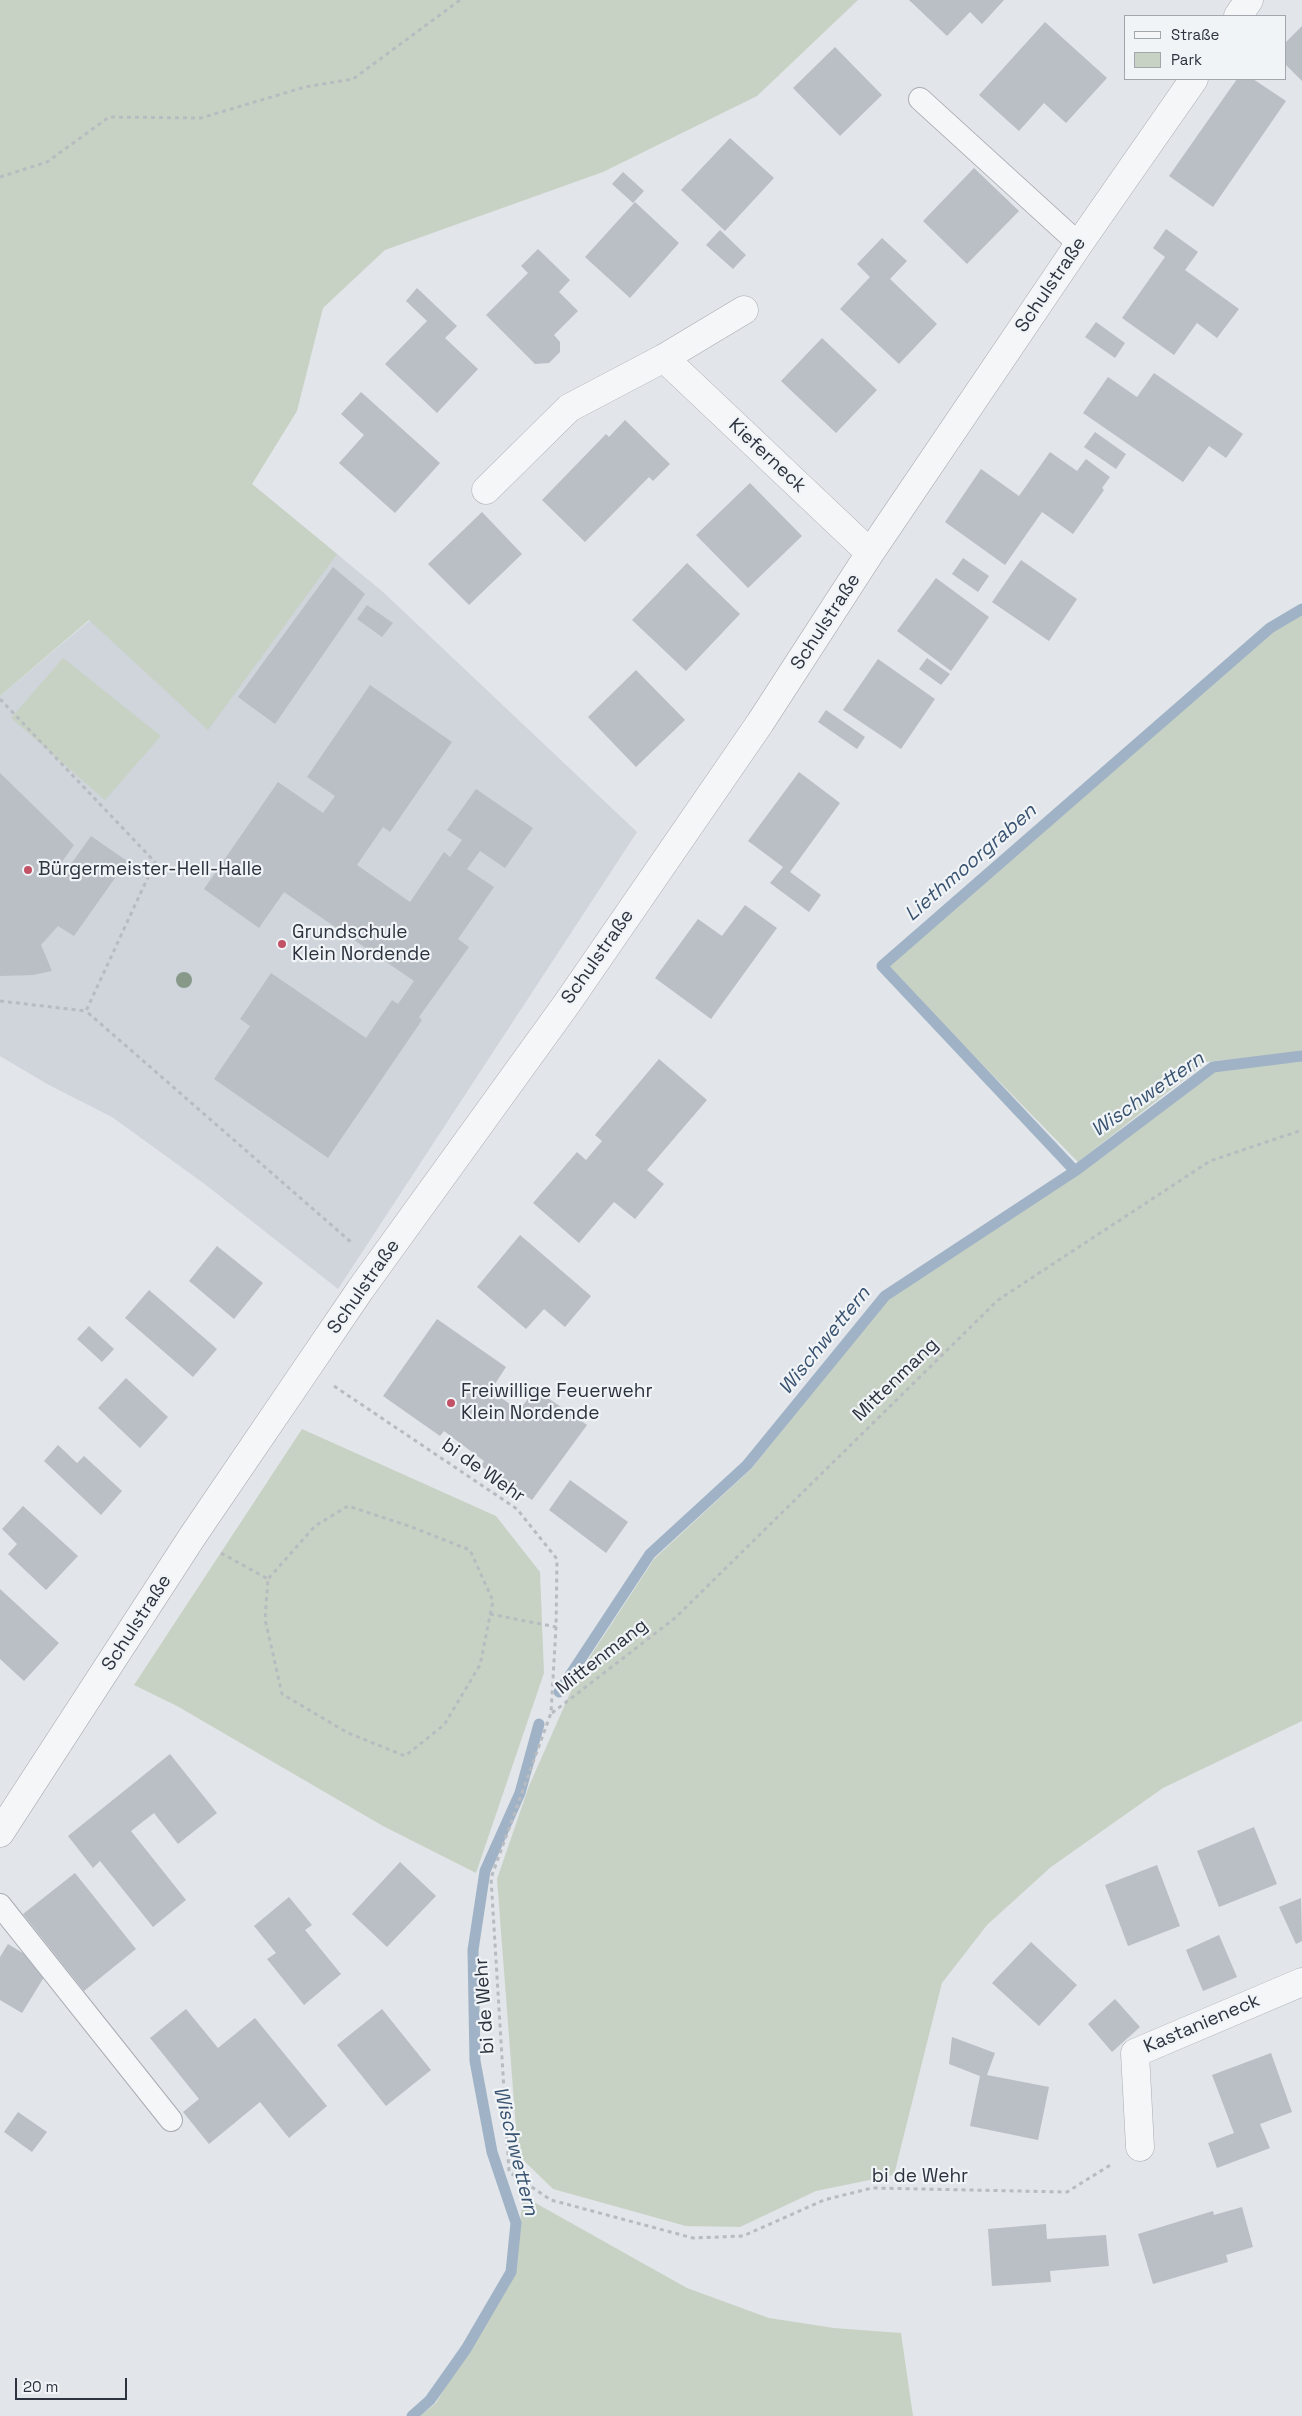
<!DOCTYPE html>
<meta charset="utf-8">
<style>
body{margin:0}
#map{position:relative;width:1302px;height:2416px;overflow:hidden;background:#e2e5e9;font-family:"Space Grotesk",sans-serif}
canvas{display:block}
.legend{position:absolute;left:1124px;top:15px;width:162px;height:65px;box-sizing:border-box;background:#f1f4f7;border:1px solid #a2a7ad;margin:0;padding:6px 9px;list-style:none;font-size:15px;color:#2c333f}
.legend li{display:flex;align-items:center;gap:10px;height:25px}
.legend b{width:25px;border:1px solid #a2a7ad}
.scale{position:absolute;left:15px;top:2378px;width:112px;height:22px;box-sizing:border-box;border:2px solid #2c333f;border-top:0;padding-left:6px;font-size:15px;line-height:18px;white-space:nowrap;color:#2c333f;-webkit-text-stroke:4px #f1f4f7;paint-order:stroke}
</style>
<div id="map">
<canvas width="1302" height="2416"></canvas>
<ul class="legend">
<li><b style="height:6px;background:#f4f6f8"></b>Straße</li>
<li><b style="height:14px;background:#c8d2c4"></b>Park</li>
</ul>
<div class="scale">20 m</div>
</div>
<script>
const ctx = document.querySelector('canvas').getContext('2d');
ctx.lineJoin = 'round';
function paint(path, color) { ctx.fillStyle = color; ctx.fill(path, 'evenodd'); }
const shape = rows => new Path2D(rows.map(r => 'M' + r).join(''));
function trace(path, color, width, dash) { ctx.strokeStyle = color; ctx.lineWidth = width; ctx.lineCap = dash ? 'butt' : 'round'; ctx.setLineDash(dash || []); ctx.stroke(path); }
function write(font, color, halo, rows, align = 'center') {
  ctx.font = font + ' "Space Grotesk",sans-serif'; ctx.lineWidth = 4.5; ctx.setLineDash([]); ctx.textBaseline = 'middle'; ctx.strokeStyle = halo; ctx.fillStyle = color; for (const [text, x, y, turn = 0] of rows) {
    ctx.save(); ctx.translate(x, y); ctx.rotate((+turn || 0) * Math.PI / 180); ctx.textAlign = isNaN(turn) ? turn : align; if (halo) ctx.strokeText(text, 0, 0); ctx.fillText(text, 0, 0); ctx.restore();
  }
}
paint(shape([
 [252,484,383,592,637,832,338,1289,206,1185,112,1117,49,1085,0,1056,0,696]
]), '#d0d4db');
paint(shape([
 [0,0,858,0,757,96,603,172,385,250,323,308,297,411,252,484,337,554,208,730,89,620,0,696],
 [1302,613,1302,1052,1206,1062,1078,1162,886,966,1274,630],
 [63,658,161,736,105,800,11,718],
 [1302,1060,1302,1721,1163,1788,1051,1867,987,1925,942,1983,894,2175,816,2191,740,2227,686,2226,553,2189,518,2155,497,1879,529,1786,578,1675,654,1559,751,1469,892,1294,1078,1174,1212,1071],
 [302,1429,496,1516,540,1572,544,1673,476,1873,383,1826,177,1706,134,1685],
 [523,2196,687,2288,769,2318,834,2328,901,2333,913,2416,420,2416,436,2403,514,2273]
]), '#c8d2c4');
trace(shape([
 [1075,1171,882,966,1270,628,1302,609],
 [559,1692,650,1554,747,1465,885,1296,1075,1171,1213,1067,1302,1056],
 [412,2416,430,2400,466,2349,511,2272,516,2223,492,2152,475,2061,473,1950,485,1871,520,1793,539,1724]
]), '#a0b3c6', 11);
paint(shape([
 [909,0,1004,0,982,24,970,12,947,36],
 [1045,22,1107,78,1066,123,1044,103,1019,131,979,95],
 [1302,26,1302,81,1286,65,1286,42],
 [835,47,882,95,840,136,793,88],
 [1237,79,1253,79,1286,101,1213,207,1169,176],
 [730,138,774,178,725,231,681,190],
 [974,168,1019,211,967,264,923,221],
 [623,172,644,191,633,203,612,184],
 [635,202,679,243,630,298,585,257],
 [1166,229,1198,252,1185,270,1239,309,1217,338,1197,323,1174,355,1122,318,1165,257,1153,248],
 [720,230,746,255,733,269,706,245],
 [882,238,907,261,890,279,937,324,899,364,840,309,870,277,857,264],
 [538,249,570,280,559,292,578,311,554,335,560,342,560,352,549,363,535,364,486,315,528,273,521,266],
 [417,288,457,326,445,338,478,369,437,413,385,364,427,321,406,301],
 [1096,322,1125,343,1115,358,1085,337],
 [822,338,877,390,836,433,781,381],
 [1154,373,1243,434,1226,458,1209,446,1183,482,1083,413,1108,377,1137,397],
 [361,392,440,463,395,513,339,463,364,435,341,414],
 [625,420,670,464,653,481,649,477,585,542,542,500,606,434,609,437],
 [1095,432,1126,454,1116,469,1084,447],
 [1050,452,1077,471,1086,459,1110,477,1102,488,1104,490,1073,534,1042,512,1005,565,945,522,981,469,1019,496],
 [750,483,802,536,748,588,696,535],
 [482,512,522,554,469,605,428,564],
 [963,558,989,576,978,592,952,574],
 [1021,560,1077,599,1049,641,992,602],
 [687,563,740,614,686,671,632,620],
 [333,567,365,594,275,724,238,697],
 [936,578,989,617,951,671,897,631],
 [367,605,393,623,382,637,357,619],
 [927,658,950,674,941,685,919,669],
 [878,659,935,699,901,749,843,710],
 [636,670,685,720,636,767,588,717],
 [370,685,452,742,390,832,383,827,357,865,410,902,444,852,450,857,462,840,447,830,476,789,533,828,505,868,480,851,467,869,494,887,458,939,469,947,419,1017,422,1020,328,1158,214,1079,250,1026,240,1019,271,973,366,1038,392,1000,398,1004,414,981,284,892,259,928,204,889,278,782,323,813,335,796,307,777],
 [826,710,865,737,857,749,818,722],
 [799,772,840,803,790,872,821,895,809,912,770,883,783,867,748,841],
 [0,773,74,845,54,873,61,878,91,836,127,861,74,936,58,926,41,945,52,971,33,975,0,976],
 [745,905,777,928,711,1019,655,978,698,919,722,936],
 [659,1059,707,1100,647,1170,664,1184,635,1219,614,1202,579,1243,533,1203,577,1152,586,1160,602,1141,595,1135],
 [520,1235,591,1296,565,1327,544,1309,526,1329,477,1287],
 [217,1246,263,1283,234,1319,189,1281],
 [149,1290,217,1349,193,1377,125,1318],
 [437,1319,506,1367,491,1390,519,1411,535,1389,587,1425,532,1500,481,1466,484,1461,444,1431,440,1436,383,1396],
 [89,1326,114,1349,102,1362,77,1339],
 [126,1378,168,1417,140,1448,98,1408],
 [58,1445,77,1463,84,1456,122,1491,101,1515,44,1461],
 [570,1480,628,1522,606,1553,549,1510],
 [23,1506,78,1556,46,1590,8,1554,17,1544,2,1529],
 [0,1589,59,1643,24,1681,0,1659],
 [170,1754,217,1813,178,1844,154,1813,131,1831,186,1900,153,1927,100,1861,93,1868,68,1836],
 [1254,1827,1277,1884,1219,1907,1197,1851],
 [400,1862,436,1896,387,1947,352,1914],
 [1157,1865,1180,1926,1128,1946,1105,1885],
 [75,1873,136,1949,84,1991,23,1914],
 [289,1897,312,1925,305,1930,341,1974,304,2005,267,1959,276,1953,254,1926],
 [1301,1898,1302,1941,1296,1944,1279,1907],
 [1219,1935,1237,1977,1203,1991,1186,1950],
 [1031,1942,1077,1985,1039,2026,992,1983],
 [8,1944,49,1969,22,2013,0,2000,0,1957],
 [1115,1999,1140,2027,1112,2052,1088,2024],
 [186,2009,218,2048,255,2018,327,2106,289,2138,260,2102,209,2144,183,2112,199,2099,150,2038],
 [382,2009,431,2070,386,2106,337,2045],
 [952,2037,995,2053,987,2075,1049,2087,1038,2140,970,2126,980,2076,949,2064],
 [1271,2053,1292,2112,1260,2124,1270,2148,1217,2168,1208,2143,1234,2133,1212,2075],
 [18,2112,47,2132,32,2152,4,2132],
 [1242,2207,1253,2247,1226,2255,1228,2262,1153,2284,1138,2234,1213,2211,1214,2215],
 [1046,2224,1047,2239,1106,2235,1109,2266,1050,2271,1051,2282,992,2286,988,2229]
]), '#babec5');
const lane = shape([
 [920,99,1079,244],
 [0,1905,171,2120]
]);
const street = shape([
 [1238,16,1249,0],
 [744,310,664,358,870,553],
 [486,490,569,408,664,358],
 [0,1833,192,1537,307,1368,360,1290,568,1002,760,723,870,553,1079,244,1194,79],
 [1140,2147,1135,2053,1302,1982]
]);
trace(lane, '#a8acb3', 24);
trace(street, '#a8acb3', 29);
trace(shape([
 [0,177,47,162,109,117,201,118,305,87,353,79,460,0],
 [0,699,155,862,86,1011,352,1243],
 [0,1001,86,1011],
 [334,1386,517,1509,557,1559,556,1627,551,1713,491,1878,509,2172,551,2200,693,2238,743,2236,824,2200,872,2188,1067,2192,1112,2164],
 [221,1553,268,1579,265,1619,282,1694,348,1733,405,1756,444,1725,480,1665,493,1601,470,1550,409,1526,348,1506,315,1526,268,1579],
 [490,1614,556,1627],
 [552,1713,675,1618,998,1300,1210,1161,1302,1130]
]), '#b8bcc0', 3, [4, 4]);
trace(lane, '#f4f6f8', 22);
trace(street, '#f4f6f8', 28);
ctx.fillStyle = '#899989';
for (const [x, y] of [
 [184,980]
]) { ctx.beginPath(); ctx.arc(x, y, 8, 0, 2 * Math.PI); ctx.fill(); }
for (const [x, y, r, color] of [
 [28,870,5,"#c25367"],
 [282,944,5,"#c25367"],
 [451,1403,5,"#c25367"]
]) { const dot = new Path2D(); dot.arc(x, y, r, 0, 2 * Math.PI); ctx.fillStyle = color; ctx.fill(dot); trace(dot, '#f1f4f7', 2); }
write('19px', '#2c333f', '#f1f4f7', [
 ["Schulstraße",1051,285,-56],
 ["Kieferneck",767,456,43],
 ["Schulstraße",826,622,-57],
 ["Schulstraße",598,957,-55],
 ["Schulstraße",364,1287,-55],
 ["Mittenmang",896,1380,-44],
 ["bi de Wehr",483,1471,35],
 ["Schulstraße",137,1623,-57],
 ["Mittenmang",602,1657,-38],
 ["bi de Wehr",485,2006,-94],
 ["Kastanieneck",1202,2024,-23],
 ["bi de Wehr",920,2177]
]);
write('19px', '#2c333f', '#f1f4f7', [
 ["Bürgermeister-Hell-Halle",38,870],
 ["Grundschule",292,933],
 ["Klein Nordende",292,955],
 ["Freiwillige Feuerwehr",461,1392],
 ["Klein Nordende",461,1414]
], 'left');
write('italic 20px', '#395370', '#f1f4f7', [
 ["Liethmoorgraben",971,863,-41],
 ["Wischwettern",1148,1095,-35],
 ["Wischwettern",825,1341,-51],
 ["Wischwettern",515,2151,76]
]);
</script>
